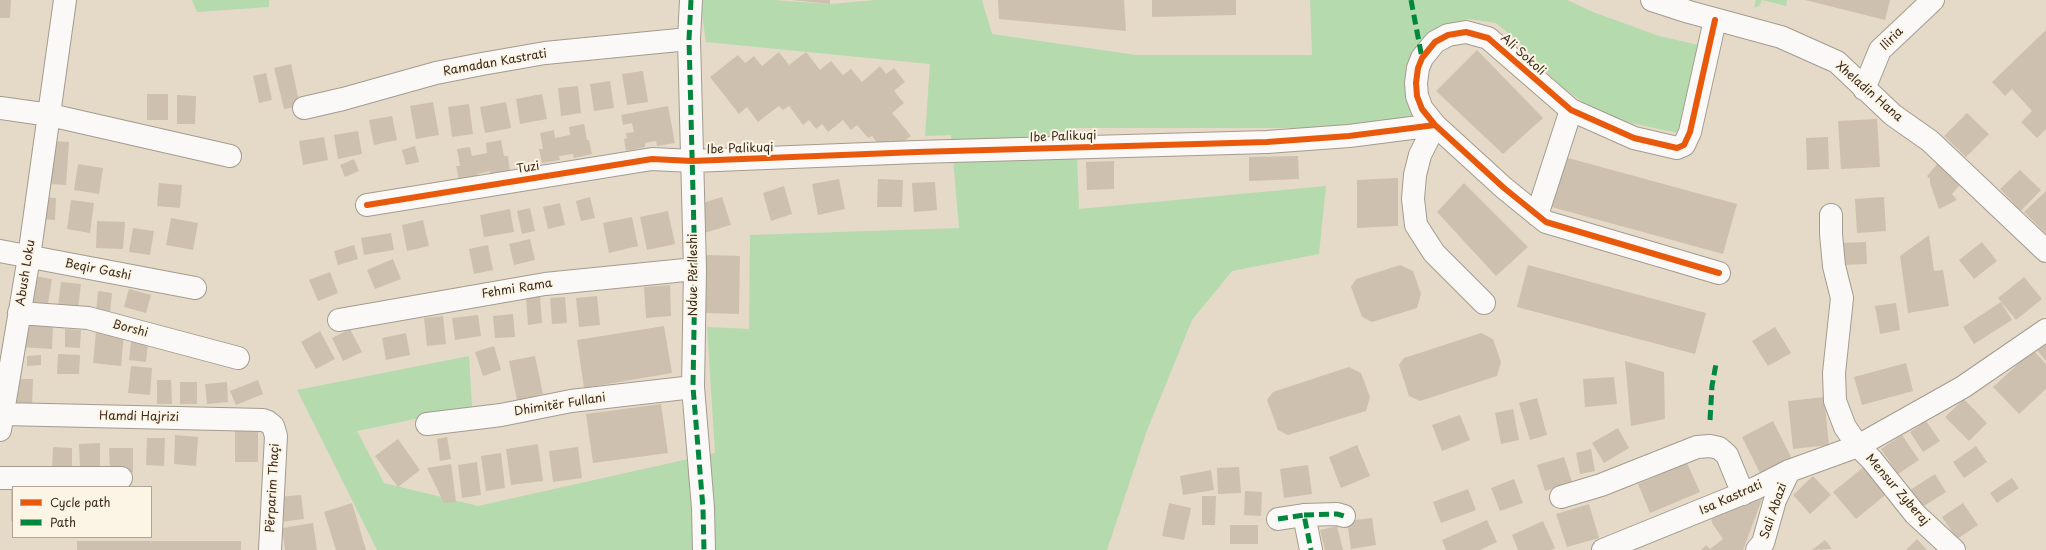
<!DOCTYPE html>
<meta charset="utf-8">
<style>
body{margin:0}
#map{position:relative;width:2046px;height:550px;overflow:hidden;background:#e5d9c8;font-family:"Playpen Sans",sans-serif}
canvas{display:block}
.legend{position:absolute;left:12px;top:486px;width:140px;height:52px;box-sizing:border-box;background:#fcf5e5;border:1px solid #afa495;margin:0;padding:5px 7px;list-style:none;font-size:12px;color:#3b2a1e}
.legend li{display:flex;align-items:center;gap:8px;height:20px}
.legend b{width:20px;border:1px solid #afa495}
</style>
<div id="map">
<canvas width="2046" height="550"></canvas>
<ul class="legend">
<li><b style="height:5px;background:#e8590c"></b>Cycle path</li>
<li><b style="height:5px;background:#00873e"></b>Path</li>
</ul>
</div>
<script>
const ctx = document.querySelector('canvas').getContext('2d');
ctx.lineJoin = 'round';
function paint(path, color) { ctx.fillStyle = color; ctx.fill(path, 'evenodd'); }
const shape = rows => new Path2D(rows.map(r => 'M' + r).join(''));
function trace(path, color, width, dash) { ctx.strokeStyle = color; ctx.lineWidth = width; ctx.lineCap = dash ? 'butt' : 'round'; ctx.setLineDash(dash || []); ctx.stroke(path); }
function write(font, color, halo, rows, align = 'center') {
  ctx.font = font + ' "Playpen Sans",sans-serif'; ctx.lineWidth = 4; ctx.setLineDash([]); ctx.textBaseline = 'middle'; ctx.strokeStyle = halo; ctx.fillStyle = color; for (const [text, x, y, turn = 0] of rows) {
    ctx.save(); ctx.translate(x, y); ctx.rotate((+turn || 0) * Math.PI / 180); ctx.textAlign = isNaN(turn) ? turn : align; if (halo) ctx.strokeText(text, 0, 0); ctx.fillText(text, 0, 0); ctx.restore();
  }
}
paint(shape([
 [192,0,269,0,269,7,197,12],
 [700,0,773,0,830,4,876,0,982,0,992,34,1136,55,1312,55,1310,0,1567,0,1593,12,1659,36,1703,46,1687,135,1613,119,1590,107,1559,85,1519,42,1496,23,1469,19,1433,31,1415,49,1409,67,1413,121,1316,128,1076,128,1079,209,1326,186,1319,254,1232,271,1192,320,1146,433,1107,550,377,550,297,390,469,356,472,407,357,431,384,483,478,506,715,453,707,327,749,329,750,235,959,228,951,135,925,136,930,64,706,42],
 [1756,0,1787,0,1786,6,1762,0,1759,6,1754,8]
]), '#b5daae');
paint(shape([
 [0,0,11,0,10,18,0,18],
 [792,0,830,0,830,4],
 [998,0,1124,0,1126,31,999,19],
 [1152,0,1236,0,1236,15,1152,17],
 [1805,0,1890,0,1885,20],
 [2046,30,2046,129,2037,138,2021,122,2032,111,2012,89,2005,96,1992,82],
 [1477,50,1543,118,1503,154,1436,91],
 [779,52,789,65,806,52,820,70,831,61,843,75,851,69,862,82,880,66,886,74,894,68,905,82,894,91,904,103,892,113,911,136,896,147,891,140,881,148,872,136,868,138,857,125,851,130,843,120,828,132,822,124,816,129,809,120,803,125,789,106,783,110,779,106,758,122,747,107,739,114,710,77,738,55,745,63,754,56,762,66],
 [291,64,300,106,284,109,274,68],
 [643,71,648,102,627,105,622,74],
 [266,73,272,100,259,103,253,76],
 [610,81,614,108,594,111,590,84],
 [578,86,581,113,561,116,558,88],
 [147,94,168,94,168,120,147,120],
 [542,94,547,119,520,124,516,99],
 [177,95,196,96,195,124,177,124],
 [433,102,439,135,416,139,410,106],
 [506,102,511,128,485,133,480,107],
 [469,104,473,134,452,137,448,107],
 [668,106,675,143,657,146,656,141,645,143,645,147,626,151,624,139,627,138,626,133,634,132,632,123,623,125,621,115],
 [1967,113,1989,134,1966,157,1944,136],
 [392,116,397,140,374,145,369,120],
 [1877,119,1880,167,1841,169,1838,121],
 [584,124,587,140,589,140,592,154,574,158,573,154,559,156,560,160,542,163,539,149,543,149,540,133,554,130,555,138,570,135,569,127],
 [358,131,362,154,338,159,334,135],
 [324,137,328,160,303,165,299,141],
 [1828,137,1829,169,1807,170,1806,138],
 [501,140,504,156,508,156,510,172,491,176,490,171,477,174,477,177,459,180,456,166,460,166,457,149,470,147,472,156,487,153,486,143],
 [53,141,69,142,66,185,50,184],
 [415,146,419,162,406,165,402,150],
 [1298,156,1299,179,1249,181,1249,157],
 [1561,156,1737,204,1723,254,1548,206],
 [354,159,359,171,345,177,340,165],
 [1114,161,1114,189,1087,190,1086,162],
 [1938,163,1960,185,1952,194,1957,200,1939,209,1930,183,1930,179,1927,176],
 [78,164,103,168,99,194,74,190],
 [2020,170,2041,190,2021,211,2000,189],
 [1398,178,1398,226,1357,228,1357,180],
 [839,179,845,209,818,215,812,184],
 [878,179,903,180,902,207,877,207],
 [935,182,937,210,914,212,912,183],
 [159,183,182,185,180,208,157,206],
 [1464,183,1528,247,1496,276,1437,212],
 [784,186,792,214,771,221,763,193],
 [2046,191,2046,234,2024,212],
 [41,197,56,198,55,220,40,219],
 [590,197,595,218,581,221,576,201],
 [722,197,731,225,704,233,696,205],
 [1884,197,1886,231,1857,233,1855,199],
 [71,200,94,203,90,233,67,229],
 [560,203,565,225,548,229,543,207],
 [530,208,535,231,522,234,517,211],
 [510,209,514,232,484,237,480,215],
 [668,211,675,244,647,250,640,217],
 [632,217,638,246,609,253,603,223],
 [171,218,198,223,193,250,166,245],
 [423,220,429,246,407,251,402,225],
 [97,221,125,222,123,249,96,248],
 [133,228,154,231,150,255,129,252],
 [391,233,394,250,364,255,361,238],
 [1929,235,1934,271,1943,270,1949,306,1908,313,1900,256],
 [530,239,535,260,514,265,509,244],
 [1866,242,1867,264,1842,265,1840,243],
 [1982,242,1997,261,1974,279,1959,260],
 [354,245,358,259,338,265,334,251],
 [488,245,493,270,474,274,469,249],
 [705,255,740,256,739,314,706,313],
 [393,259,401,279,375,289,367,270],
 [1400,265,1413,271,1421,294,1417,308,1372,322,1362,317,1351,287,1356,279],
 [1528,265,1706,313,1695,354,1517,307],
 [330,272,338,293,318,301,309,280],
 [27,275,52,279,48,304,23,301],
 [2024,277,2042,299,2016,320,1998,298],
 [61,282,81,284,78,309,58,307],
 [670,285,671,316,646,318,644,287],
 [129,289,151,295,146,313,124,307],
 [98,291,112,293,110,314,96,312],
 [540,296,542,323,528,325,526,298],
 [597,296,600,325,579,327,576,298],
 [565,297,567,323,552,324,550,298],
 [2001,302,2012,320,1974,344,1963,327],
 [1896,303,1900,330,1880,334,1875,306],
 [513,314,515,337,495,338,493,316],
 [478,315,481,336,455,340,452,318],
 [443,316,446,344,427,346,424,318],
 [21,325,53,327,52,349,19,347],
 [664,326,672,373,584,388,577,340],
 [1775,327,1791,353,1768,366,1752,341],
 [65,329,81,330,80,348,65,347],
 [350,329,362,352,343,361,332,338],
 [96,331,124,333,121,366,93,363],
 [320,331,335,359,316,369,301,342],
 [406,333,410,355,386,360,382,338],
 [1481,333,1493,339,1501,362,1497,376,1420,401,1409,396,1399,365,1404,358],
 [2046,340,2046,361,2036,349],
 [131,342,148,343,146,362,129,360],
 [494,346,501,370,483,376,475,352],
 [2033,350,2046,364,2046,389,2019,414,1993,387],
 [58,354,80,355,79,374,57,374],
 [41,355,41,365,27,366,27,356],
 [535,356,543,394,517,400,509,361],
 [1625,361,1664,372,1665,419,1631,426],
 [1906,363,1913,391,1862,405,1854,377],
 [131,366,152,368,150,395,128,393],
 [1349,367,1361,373,1370,397,1366,411,1288,435,1278,430,1267,400,1273,392],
 [1614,377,1617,404,1585,407,1583,379],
 [10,379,33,379,32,408,9,407],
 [157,380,171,380,172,404,157,404],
 [258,380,263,394,236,405,230,391],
 [180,382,197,382,197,404,180,404],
 [227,382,228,402,207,404,205,384],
 [1824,397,1829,445,1793,449,1788,401],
 [1537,398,1547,435,1530,440,1519,403],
 [1964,399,1987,423,1969,441,1945,417],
 [661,404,668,453,593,463,586,414],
 [1513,409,1519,440,1501,444,1495,413],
 [1460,415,1470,440,1442,451,1432,425],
 [1773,421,1792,459,1761,475,1742,437],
 [1926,421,1940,441,1923,452,1910,432],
 [1618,428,1629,448,1604,463,1592,443],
 [235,430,258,430,258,462,235,462],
 [175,435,198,437,196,466,174,464],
 [1902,435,1919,460,1898,474,1881,449],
 [447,437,451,459,440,461,437,439],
 [147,438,165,438,164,466,146,465],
 [398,439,420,470,398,487,375,456],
 [100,443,100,469,80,470,79,444],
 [538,444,543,481,511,485,506,449],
 [1357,445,1370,476,1341,488,1329,457],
 [1976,446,1987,462,1964,478,1953,462],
 [53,447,72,448,72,471,52,470],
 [578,447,582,478,553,482,549,451],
 [109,448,133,448,133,472,110,473],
 [1591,449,1595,471,1580,474,1576,453],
 [501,453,505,488,486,491,481,456],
 [1564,457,1572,482,1545,491,1537,465],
 [477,462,481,495,462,498,458,465],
 [1687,463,1700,492,1650,513,1638,484],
 [451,464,456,502,444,503,427,468],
 [1308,465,1312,494,1284,498,1280,469],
 [1866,465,1889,492,1856,519,1833,492],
 [1239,467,1241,493,1218,494,1217,468],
 [1211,470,1214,490,1183,495,1180,476],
 [1935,474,1946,492,1921,508,1910,490],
 [1813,476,1831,495,1810,514,1793,495],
 [2012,478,2019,488,1997,503,1990,493],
 [1514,479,1523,503,1500,511,1491,488],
 [1468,489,1476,510,1441,523,1433,502],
 [11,490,13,490,13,521,11,521],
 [1245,491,1262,492,1261,516,1244,515],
 [1764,494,1743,550,1701,550,1706,545,1710,549,1723,539,1712,523,1711,513],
 [301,495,304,519,280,522,277,497],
 [1202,496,1216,496,1215,525,1202,525],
 [352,503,366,550,336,550,324,512],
 [1169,503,1191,508,1184,540,1162,536],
 [1963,503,1978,525,1957,539,1942,517],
 [1589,504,1599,538,1567,547,1556,514],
 [1372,518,1376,545,1351,549,1347,521],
 [1487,520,1497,542,1480,550,1446,550,1442,540],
 [1543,521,1555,548,1551,550,1518,550,1512,535],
 [313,523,317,550,285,550,282,528],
 [1230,525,1258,525,1258,544,1230,544],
 [1337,526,1343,550,1325,550,1320,530],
 [1917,539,1927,550,1906,550],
 [1825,540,1832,549,1812,550],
 [77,541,241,541,241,550,77,550]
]), '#cec0af');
const minor = shape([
 [691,0,689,39,695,269,693,387,703,508,704,550],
 [1652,0,1689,12,1781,37,1837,62,1893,115,1930,141,2046,251],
 [1715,20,1690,132,1684,145,1677,148,1634,138,1571,110,1488,38,1466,32,1448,35,1435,42,1422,58,1418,68,1416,83,1417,96,1422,109,1435,125,1504,188,1546,222,1719,273],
 [1864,89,1880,50,1933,0],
 [0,108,50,115,230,156],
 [304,108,343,99,436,73,482,64,545,53,689,39],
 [1435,125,1420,155,1415,175,1413,199,1416,225,1434,253,1484,303],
 [367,205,652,159,692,161,917,152,1267,142,1349,136,1435,125],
 [1537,215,1571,110],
 [1831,215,1831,234,1834,266,1842,298,1834,373,1835,401,1845,427,1858,446,1872,460,1915,514,1954,550],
 [0,251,195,288],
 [19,313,88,318,238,358],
 [339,320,545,284,695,269],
 [3,414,263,420,268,422,273,426,276,436,270,550],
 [427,424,501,415,571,401,693,387],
 [0,430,29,257,65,0],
 [0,478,121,478],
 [1561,497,1601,485,1697,447,1710,446,1719,448,1727,455,1743,494],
 [1304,515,1337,514,1344,516],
 [1278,519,1304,515,1311,550],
 [1603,550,1756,488,1789,471,1858,446,1963,387,2046,330],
 [1757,550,1763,543,1775,500,1789,471]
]);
trace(minor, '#a49b8f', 24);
trace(minor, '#fbf9f7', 22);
trace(shape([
 [691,0,689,39,695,269,693,387,703,508,704,550],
 [1411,0,1422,58],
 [1710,420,1712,386,1716,364],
 [1304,515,1337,514,1344,516],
 [1278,519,1304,515,1311,550]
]), '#00873e', 5, [10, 5]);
trace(shape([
 [1715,20,1690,132,1684,145,1677,148,1634,138,1571,110,1488,38,1466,32,1448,35,1435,42,1422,58,1418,68,1416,83,1417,96,1422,109,1435,125,1504,188,1546,222,1719,273],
 [367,205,652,159,692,161,917,152,1267,142,1349,136,1435,125]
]), '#e8590c', 6);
write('12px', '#3b2a1e', '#fcf5e5', [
 ["Iliria",1892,39,-45],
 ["Ali Sokoli",1523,55,42],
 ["Ramadan Kastrati",495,63,-10],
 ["Xheladin Hana",1869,92,41],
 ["Ibe Palikuqi",1063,137,-2],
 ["Ibe Palikuqi",740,149,-2],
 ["Tuzi",528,168,-9],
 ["Beqir Gashi",98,270,11],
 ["Abush Loku",26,273,-81],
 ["Ndue Përlleshi",694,275,-90],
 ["Fehmi Rama",517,289,-9],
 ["Borshi",130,329,15],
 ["Dhimitër Fullani",560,405,-9],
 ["Hamdi Hajrizi",139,417,1],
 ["Përparim Thaçi",273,488,-87],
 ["Mensur Zyberaj",1897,490,49],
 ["Isa Kastrati",1731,498,-24],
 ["Sali Abazi",1774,511,-71]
]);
</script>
